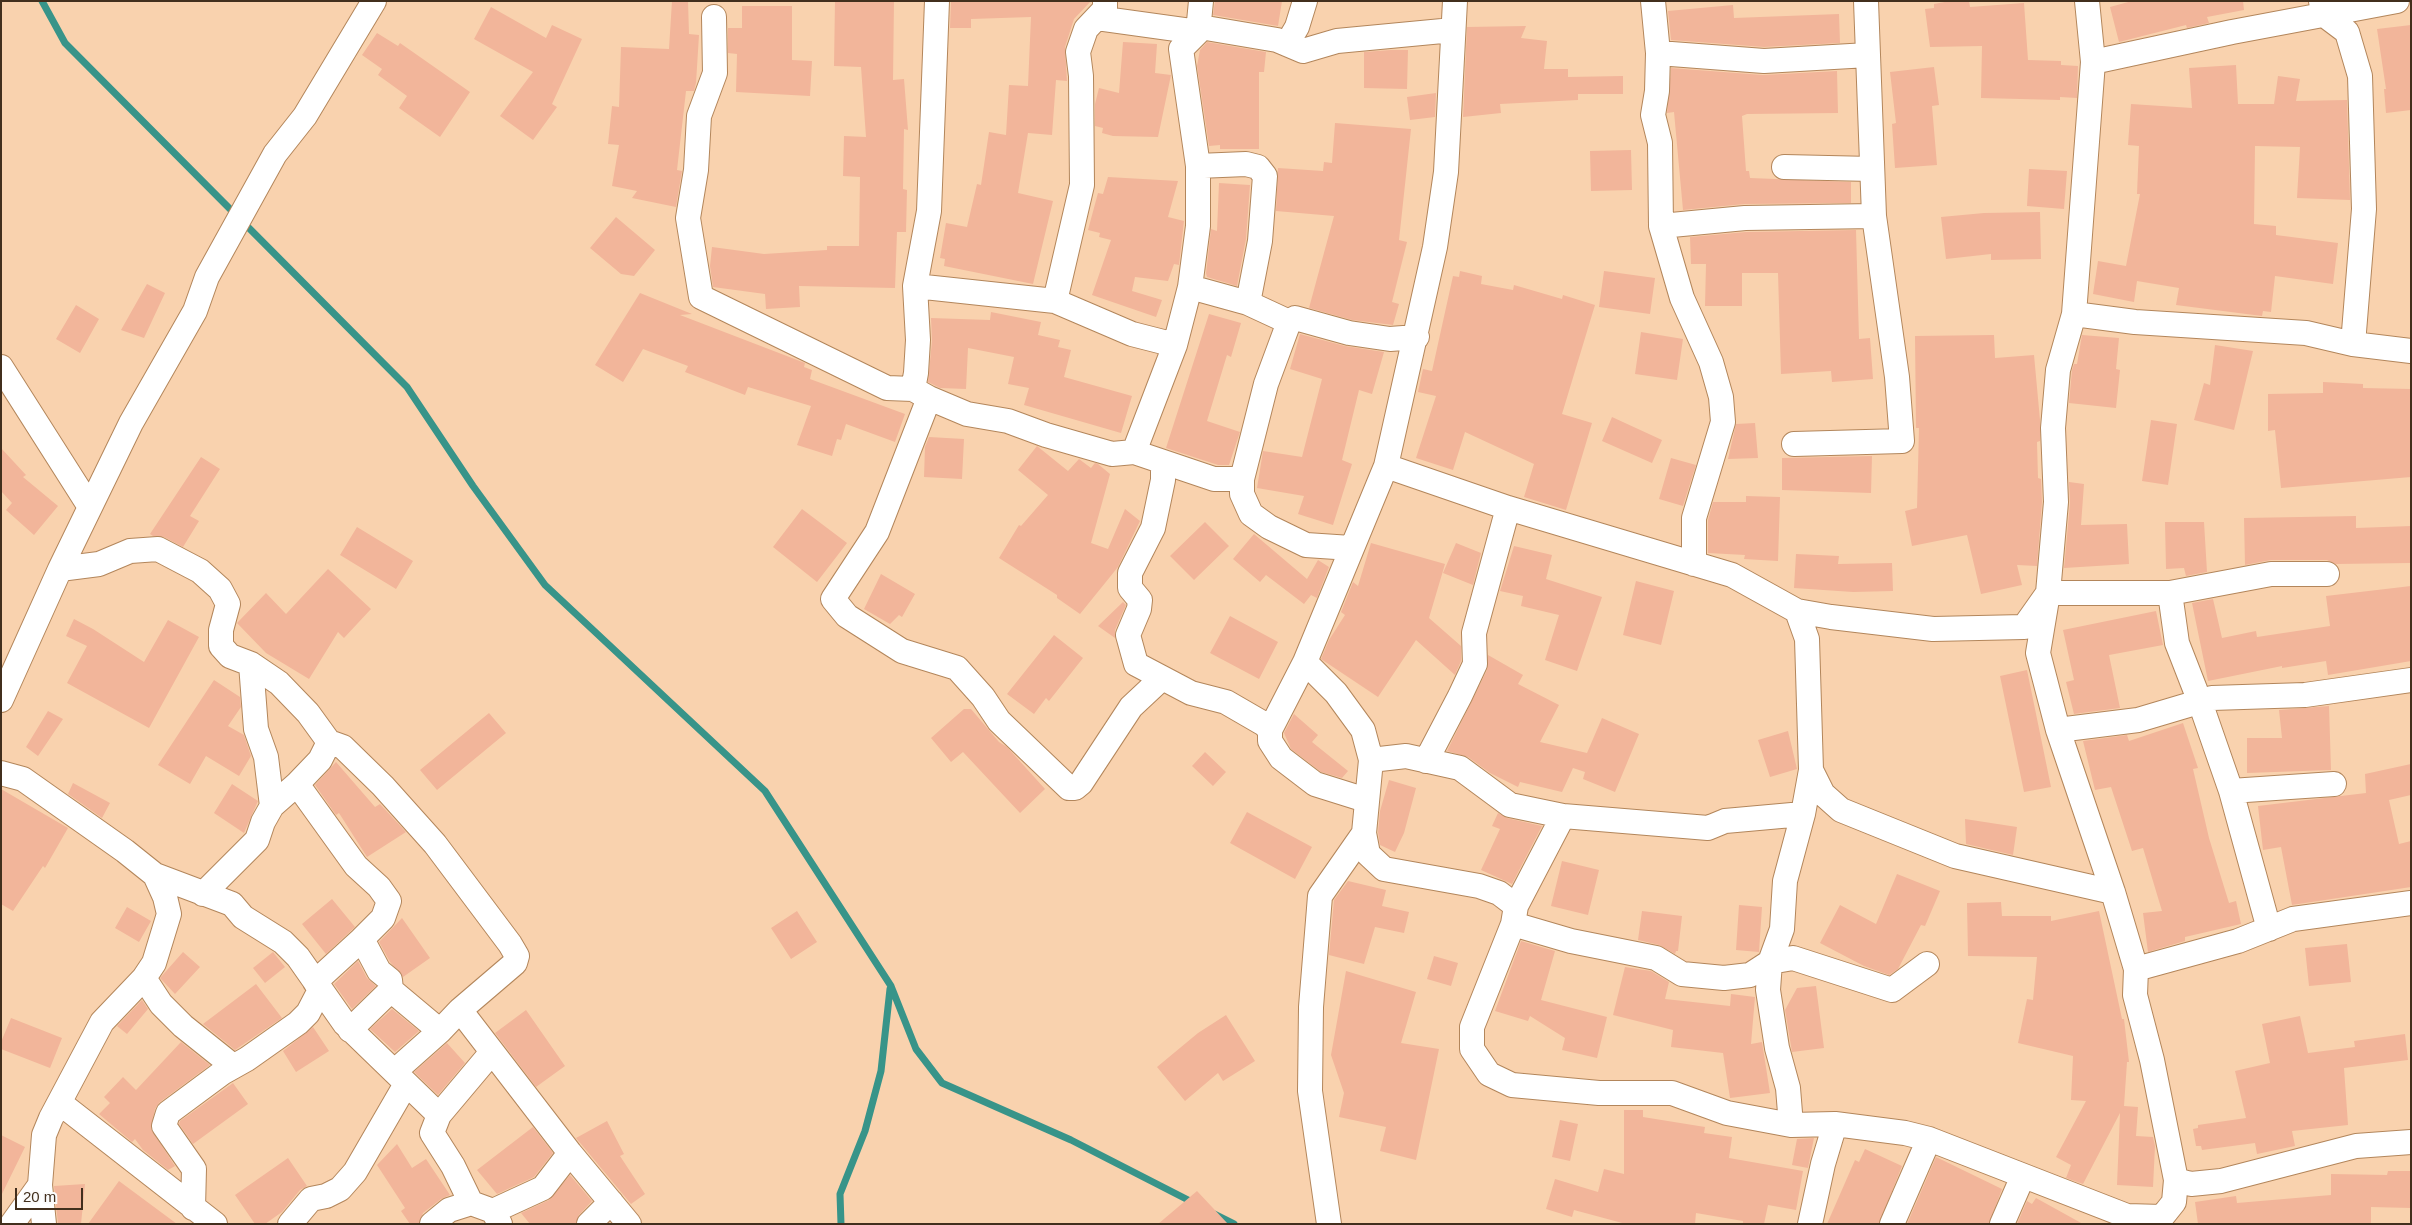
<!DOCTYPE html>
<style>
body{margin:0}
#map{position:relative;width:2412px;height:1225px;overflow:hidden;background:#f9d2ae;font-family:Arial,sans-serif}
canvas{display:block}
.frame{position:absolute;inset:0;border:2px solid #422f1d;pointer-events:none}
.scale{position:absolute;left:15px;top:1188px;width:68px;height:22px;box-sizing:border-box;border:2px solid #422f1d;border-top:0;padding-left:6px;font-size:15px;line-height:18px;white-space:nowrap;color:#422f1d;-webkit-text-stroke:4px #fbfbfb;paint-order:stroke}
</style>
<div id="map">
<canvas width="2412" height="1225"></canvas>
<div class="frame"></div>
<div class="scale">20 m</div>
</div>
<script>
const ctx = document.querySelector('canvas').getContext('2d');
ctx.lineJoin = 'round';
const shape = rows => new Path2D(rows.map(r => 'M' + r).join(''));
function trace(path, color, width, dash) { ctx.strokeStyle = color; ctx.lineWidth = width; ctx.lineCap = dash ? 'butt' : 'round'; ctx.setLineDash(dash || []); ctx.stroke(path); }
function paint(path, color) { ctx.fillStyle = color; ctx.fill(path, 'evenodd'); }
trace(shape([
 [42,1,65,43,407,387,473,486,545,585,765,791,891,986,916,1049,942,1083,1071,1140,1194,1203],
 [1214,1214,1234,1224],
 [841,1224,840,1194,865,1131,881,1071,890,989]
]), '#389489', 7);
paint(shape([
 [672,1,688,1,689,34,699,35,696,83,694,91,686,91,677,170,682,171,676,207,632,198,637,191,612,186,619,145,608,144,612,106,619,107,621,47,669,49],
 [835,1,894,1,893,80,904,79,908,130,904,129,903,189,907,190,906,232,897,232,895,288,799,286,800,307,766,309,765,294,713,287,710,266,712,247,764,254,827,250,827,246,859,246,860,177,843,176,844,136,866,137,861,67,834,66],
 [951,1,1091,1,1074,19,1065,47,1067,81,1056,80,1052,135,1028,133,1018,193,1053,201,1033,284,944,266,945,259,940,258,946,223,967,227,977,184,981,185,989,132,1006,135,1009,85,1028,86,1031,17,971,19,971,28,950,28],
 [1215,1,1282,1,1278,26,1213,15],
 [1950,1,1969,1,1970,7,2024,3,2028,60,2061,61,2061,65,2078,66,2077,98,2060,97,2060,100,1981,98,1982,46,1930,47,1925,9,1934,8,1934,4],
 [2132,1,2243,1,2244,10,2207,17,2209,23,2187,28,2186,25,2119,42,2110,7],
 [1733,5,1734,18,1839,14,1840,43,1764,47,1671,40,1668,11],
 [742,6,792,6,792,60,812,61,810,96,736,92,737,54,728,53,728,28,742,28],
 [491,7,546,38,552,25,582,39,552,104,557,107,533,140,500,116,533,72,474,39],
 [2411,25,2411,110,2386,113,2384,89,2386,89,2377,29],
 [1526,26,1521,38,1547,41,1544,69,1568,69,1568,77,1623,76,1623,94,1578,94,1578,100,1500,104,1501,113,1463,117,1467,27],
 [377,33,398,46,400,43,470,92,440,137,399,108,407,96,378,75,382,69,362,55],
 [1123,42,1157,44,1155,73,1171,75,1158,137,1113,136,1102,133,1103,128,1095,126,1095,104,1099,88,1119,93],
 [1207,42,1266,52,1264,72,1259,72,1259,149,1220,149,1220,145,1209,146,1197,66,1200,50],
 [1391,50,1408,50,1407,89,1364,88,1364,52],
 [2236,65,2238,104,2274,104,2278,76,2300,79,2296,101,2347,100,2350,200,2297,198,2300,147,2255,146,2254,224,2276,226,2276,235,2338,243,2333,284,2275,276,2271,312,2263,311,2262,316,2176,305,2179,288,2137,281,2134,302,2093,294,2098,261,2126,266,2140,194,2137,194,2139,146,2128,145,2131,104,2192,108,2189,68],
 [1934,67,1939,105,1932,106,1937,165,1895,168,1892,124,1896,123,1890,72],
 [1671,68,1763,75,1837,71,1838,113,1747,114,1742,116,1746,171,1749,171,1750,178,1851,182,1851,203,1745,204,1683,210,1674,112,1667,113],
 [1436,93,1435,117,1410,120,1407,97],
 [1335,123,1411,129,1399,240,1407,242,1392,302,1399,304,1393,325,1352,320,1309,308,1334,216,1276,211,1278,168,1323,171,1324,162,1332,163],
 [1631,150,1632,190,1591,191,1590,151],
 [2029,169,2067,171,2064,209,2027,206],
 [1108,177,1178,181,1168,217,1184,221,1179,265,1174,264,1168,281,1135,277,1132,291,1162,300,1156,317,1092,295,1111,240,1099,237,1100,233,1088,230,1098,193,1103,194],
 [1219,183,1250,185,1246,239,1237,286,1207,277,1206,273,1211,229,1217,231],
 [2040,212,2041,259,1991,260,1991,254,1946,259,1941,217,1984,213],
 [616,217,655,250,634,276,621,274,590,248],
 [1856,230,1859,339,1870,338,1873,379,1832,382,1831,371,1781,374,1778,273,1742,273,1742,306,1705,306,1706,264,1691,264,1690,237,1746,232],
 [1460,271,1482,276,1481,284,1513,290,1514,285,1562,299,1563,295,1595,305,1562,414,1592,423,1566,510,1524,497,1534,464,1465,432,1453,470,1416,458,1436,396,1418,392,1423,369,1432,371,1453,276,1459,277],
 [1604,271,1655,278,1650,314,1599,307],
 [147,284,165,293,144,338,121,330],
 [640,293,692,314,680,315,805,363,804,367,812,370,810,379,905,414,895,442,846,424,841,440,837,439,832,456,797,445,811,406,748,387,745,395,685,372,688,366,643,349,623,382,595,365],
 [76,305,99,319,80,353,56,339],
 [991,312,1041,322,1038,335,1060,340,1058,347,1071,350,1064,377,1132,396,1121,433,1024,405,1029,388,1008,384,1014,357,968,348,966,389,940,388,928,382,932,341,931,318,990,320],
 [1209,314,1241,323,1231,357,1227,355,1207,421,1240,432,1229,465,1218,465,1166,448],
 [1641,332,1683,339,1677,380,1635,374],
 [1300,334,1345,346,1384,352,1372,394,1359,390,1342,460,1352,464,1333,525,1298,514,1304,496,1257,488,1263,451,1302,457,1322,379,1290,369],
 [1994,335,1995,358,2034,355,2040,420,2040,441,2037,442,2038,478,2041,479,2042,502,2037,566,2017,565,2022,585,1981,594,1967,535,1912,546,1905,511,1917,508,1919,428,1916,428,1915,336],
 [2082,335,2119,338,2116,369,2120,370,2116,408,2069,403,2072,370,2074,364,2077,364],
 [2215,345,2253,351,2234,430,2194,420,2204,383,2210,385],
 [2323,382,2363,384,2363,388,2411,389,2411,477,2281,488,2275,430,2268,431,2268,394,2323,393],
 [1612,417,1662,440,1652,463,1602,441],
 [2151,420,2177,424,2168,485,2142,481],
 [1755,423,1758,458,1728,459,1736,424],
 [929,437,964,439,962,479,924,477,925,447],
 [1037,446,1068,471,1079,459,1091,468,1095,463,1098,464,1110,474,1091,543,1108,549,1125,509,1140,521,1118,567,1080,614,1057,598,1057,595,999,558,1019,525,1021,526,1048,495,1018,470],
 [1,448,26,475,23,477,58,506,34,535,6,510,12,503,1,491],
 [1872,456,1871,493,1782,490,1782,458],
 [201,457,220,469,190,516,199,521,183,547,164,537,153,536,150,534],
 [1671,458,1696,465,1683,506,1659,499],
 [2069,482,2084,484,2081,525,2127,524,2129,564,2064,568,2070,503],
 [1746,496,1780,497,1778,561,1744,559,1745,555,1708,553,1708,520,1713,502,1746,502],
 [802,509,847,543,817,582,773,547],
 [2356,516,2356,528,2411,526,2411,563,2335,564,2327,560,2271,560,2245,565,2244,518],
 [1205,522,1229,546,1194,580,1170,556],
 [2165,522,2204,522,2207,572,2186,576,2184,568,2166,569],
 [357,527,413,561,396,589,340,555],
 [1254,534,1307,579,1318,560,1329,567,1317,598,1311,595,1304,604,1266,575,1260,582,1233,559],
 [1371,543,1445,564,1429,618,1461,646,1461,661,1455,675,1416,640,1378,697,1321,659,1329,640,1345,615,1341,612,1353,582,1358,586],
 [1456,543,1481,553,1473,585,1443,573],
 [1514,546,1552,555,1546,579,1602,597,1577,671,1545,660,1559,615,1521,606,1523,596,1500,591],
 [1796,554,1839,556,1838,564,1892,563,1893,591,1853,592,1794,588],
 [328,569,371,609,344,638,338,632,309,679,266,653,237,623,266,593,286,614],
 [881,574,915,594,902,617,899,615,890,624,864,609],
 [1636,581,1674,591,1661,645,1623,635],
 [2411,586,2411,661,2328,675,2326,661,2282,668,2282,666,2208,681,2192,603,2213,599,2222,638,2256,631,2257,637,2330,626,2326,596],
 [1123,602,1126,605,1115,630,1115,638,1098,626],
 [2156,611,2163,645,2109,655,2120,708,2074,714,2066,682,2074,680,2063,630],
 [1230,616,1278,642,1259,679,1210,653],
 [74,619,93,629,144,662,168,620,199,637,149,728,67,683,87,646,66,636],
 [1054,635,1083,658,1049,701,1046,698,1034,714,1007,694],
 [1488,655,1523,675,1518,684,1559,705,1540,742,1587,753,1602,718,1639,734,1615,792,1583,779,1585,772,1573,768,1562,792,1520,782,1518,787,1490,773,1468,757,1447,751,1487,670],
 [2027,670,2051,787,2024,792,2000,676],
 [214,680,240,697,241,707,228,726,244,735,251,756,239,776,206,756,190,784,158,765],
 [2329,706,2331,770,2247,773,2247,738,2282,738,2279,710],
 [964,709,971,709,999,742,1007,747,1045,789,1020,813,963,752,951,762,931,738],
 [48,711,63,719,38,756,26,747],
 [489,713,506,733,437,790,420,770],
 [1294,714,1318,735,1312,742,1348,771,1342,778,1321,772,1291,749,1284,733],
 [2183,723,2198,768,2193,769,2209,838,2229,903,2236,901,2241,924,2185,937,2185,941,2148,952,2143,913,2162,911,2143,848,2132,851,2111,787,2095,790,2083,741,2127,735,2129,741],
 [1788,731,1797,769,1770,777,1758,740],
 [1205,752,1226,772,1213,786,1192,766],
 [336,762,375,807,380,804,406,832,367,857,339,813,336,815,315,785],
 [2411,764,2411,795,2389,800,2399,844,2411,841,2411,887,2292,905,2281,847,2263,850,2258,806,2366,793,2365,774],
 [1389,780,1416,788,1404,833,1395,852,1380,845,1378,832,1380,811],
 [73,783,110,803,102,818,68,794],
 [232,784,258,801,244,833,214,813],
 [1,789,68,828,45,868,43,866,13,911,1,904],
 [1247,812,1312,847,1295,879,1230,843],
 [1498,813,1507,818,1542,826,1512,884,1481,870,1500,829,1492,826],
 [1965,819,2017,827,2013,855,1966,844],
 [1562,861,1599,870,1588,915,1551,906],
 [1897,874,1940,891,1925,926,1921,925,1898,969,1889,975,1864,966,1820,943,1840,905,1876,924],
 [1348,881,1386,890,1382,906,1409,912,1404,933,1375,927,1364,964,1329,955,1334,900],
 [332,899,355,927,326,954,302,924],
 [2001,902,2002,916,2051,916,2051,921,2099,911,2122,1019,2124,1019,2129,1062,2127,1062,2124,1106,2138,1107,2136,1136,2153,1137,2155,1146,2153,1187,2117,1185,2120,1113,2083,1184,2066,1178,2071,1165,2056,1157,2086,1101,2071,1100,2073,1056,2018,1043,2027,999,2033,1000,2037,957,1968,956,1967,903],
 [1739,905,1762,907,1759,952,1736,950],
 [127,907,151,921,139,942,115,928],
 [797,911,817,942,791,959,771,928],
 [1642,911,1682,916,1678,951,1676,951,1675,954,1659,945,1638,940],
 [402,918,430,958,403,977,390,962,379,942],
 [1521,941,1555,951,1541,1000,1607,1017,1597,1058,1562,1050,1565,1038,1530,1016,1528,1021,1495,1011],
 [2347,944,2351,982,2309,986,2305,948],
 [183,952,200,967,175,994,160,978],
 [273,952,285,967,265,983,253,968],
 [1434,956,1458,963,1451,986,1427,979],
 [358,961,367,978,376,986,352,1009,334,984],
 [1625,967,1651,971,1669,982,1665,999,1730,1006,1731,994,1755,997,1751,1044,1762,1042,1770,1093,1730,1098,1723,1053,1671,1047,1673,1030,1613,1015],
 [1346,971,1416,992,1401,1043,1439,1049,1416,1160,1380,1151,1386,1127,1339,1117,1344,1093,1331,1055],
 [256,984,282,1018,235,1050,203,1024],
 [1816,986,1824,1048,1792,1052,1785,1010,1797,988],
 [142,1000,148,1009,127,1034,117,1026],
 [392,1009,419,1031,395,1052,370,1029],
 [526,1010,565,1066,536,1087,495,1033],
 [1226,1015,1255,1061,1223,1081,1218,1073,1185,1101,1157,1067,1198,1033],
 [2300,1016,2308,1053,2355,1047,2354,1041,2405,1034,2408,1060,2344,1068,2348,1125,2292,1131,2295,1146,2257,1154,2255,1143,2202,1150,2201,1146,2196,1146,2193,1129,2198,1128,2198,1125,2246,1118,2235,1071,2270,1063,2262,1024],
 [11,1018,62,1038,50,1068,1,1049,1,1042],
 [313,1027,329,1051,296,1072,283,1051],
 [181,1042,210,1065,160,1102,155,1109,151,1129,175,1166,168,1170,143,1150,135,1139,132,1142,99,1114,110,1103,104,1097,123,1077,136,1090],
 [447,1043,465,1063,438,1095,414,1072],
 [233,1083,248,1104,193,1144,179,1124,180,1121],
 [1624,1110,1643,1110,1643,1117,1705,1127,1704,1133,1732,1137,1729,1158,1803,1171,1796,1210,1768,1205,1764,1224,1743,1224,1743,1221,1696,1213,1695,1224,1626,1224,1574,1210,1572,1217,1546,1209,1555,1179,1598,1192,1604,1169,1624,1174],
 [1560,1120,1578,1124,1570,1161,1552,1157],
 [607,1121,624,1154,620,1156,645,1194,631,1204,576,1138],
 [533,1127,553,1153,534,1177,497,1194,477,1170],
 [1,1135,25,1147,1,1196],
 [1814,1138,1808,1168,1792,1165,1797,1139],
 [397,1144,412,1168,426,1159,450,1195,441,1199,423,1213,419,1224,410,1224,401,1211,405,1208,377,1165],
 [1865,1149,1902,1166,1879,1224,1827,1224,1855,1160,1859,1162],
 [1936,1157,2002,1189,1989,1224,1907,1224],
 [288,1158,307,1186,300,1190,282,1212,265,1224,255,1224,235,1195],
 [2388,1171,2411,1171,2411,1208,2371,1207,2371,1224,2198,1224,2195,1202,2236,1196,2237,1203,2331,1195,2331,1174,2387,1175],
 [570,1175,592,1201,579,1215,576,1224,530,1224,521,1213,549,1200],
 [119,1181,177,1224,88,1224],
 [85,1184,81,1224,58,1224,54,1186],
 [1197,1191,1228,1224,1158,1224],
 [2036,1198,2083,1224,2017,1224,2027,1201,2032,1204]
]), '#f2b59a');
const street = shape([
 [1653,1,1658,53,1657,91,1653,115,1660,143,1661,226,1682,298,1711,362,1721,397,1723,422,1694,518,1694,564],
 [2087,1,2093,62,2074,314,2135,322,2306,333,2353,344,2411,351],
 [2321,1,2323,14,2347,32,2360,76,2364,209,2353,344],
 [714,17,715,73,699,116,696,170,688,218,701,297,887,388,913,389,916,373,918,340,915,286,929,211,937,1],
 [1097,18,1198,32],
 [1200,27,1277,40,1303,51,1337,41,1453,30],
 [1287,44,1297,27,1305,1],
 [1658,53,1764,61,1868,55],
 [2093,62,2232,32,2397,1],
 [1198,166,1246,164,1258,167,1265,176,1260,241,1248,303],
 [1784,167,1872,169],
 [1661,226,1745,218,1874,216],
 [915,286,1055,301,1132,334,1175,345],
 [1190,287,1248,303,1289,322,1295,318,1349,333,1390,339,1417,337],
 [1055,301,1082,185,1081,76,1078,52,1086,29,1105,9,1105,1],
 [1289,322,1266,384,1242,479,1242,494,1251,514,1269,527,1306,545,1351,548],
 [1,367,90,507],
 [913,389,929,398,877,532,833,599,847,616,902,651,957,668,983,697,999,721,1069,788,1075,788,1081,783,1131,707,1162,678],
 [929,398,967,414,1008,421,1046,435,1112,454,1134,452,1214,479,1242,479],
 [1794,444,1902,441,1897,377,1874,216,1866,1],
 [1134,452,1175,345,1190,287,1198,226,1198,166,1181,49,1198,32,1201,1],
 [1163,462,1163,480,1153,528,1130,573,1130,588,1140,600,1139,609,1128,635,1136,664,1191,693,1226,702,1264,724,1270,730,1270,741,1281,758,1315,784,1366,800],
 [1386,466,1508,508,1732,575,1797,611,1831,617,1933,629,2024,627,2048,593,2170,593,2271,574,2327,574],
 [60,569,99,564,130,551,158,549,200,571,220,589,228,604,221,630,221,646,230,656,251,664,279,683,308,713,329,742,343,747,383,786,435,844,510,944,517,956,515,963,460,1010,440,1031,395,1071],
 [2170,593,2177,643,2200,702,2231,791,2269,929],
 [1305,662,1336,693,1363,730,1371,760,1364,833,1368,854,1384,869,1479,886,1499,893,1516,906,1513,924,1472,1027,1472,1049,1489,1074,1512,1085,1599,1093,1672,1093,1727,1113,1791,1125,1835,1124,1905,1133,1929,1139,2127,1216,2162,1217,2174,1202,2176,1180,2152,1060,2135,995,2136,969,2113,892,2058,730,2038,653,2048,593,2056,502,2053,428,2058,370,2074,314],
 [251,664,256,729,266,757,272,806],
 [1,700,60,569,131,423,195,311,207,277,275,154,305,116,374,1],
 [1270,730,1305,662,1386,466,1435,247,1446,172,1455,1],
 [2058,730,2138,720,2212,698,2305,695,2411,680],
 [1371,760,1406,756,1460,768,1510,805,1563,816,1708,828,1725,821,1803,814],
 [1426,761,1460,696,1475,664,1474,633,1508,508],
 [1811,770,1823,794,1841,810,1955,856,2113,892],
 [1,773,23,779,125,851,155,875,232,904,243,917,283,942,298,957,345,1024,439,1115,432,1133,453,1166,471,1203,493,1211,500,1224],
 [297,784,356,866,379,887,389,901,383,918,362,939,379,971,390,980,391,990,440,1031],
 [2231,791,2334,784],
 [203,894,257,840,263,822,272,806,297,784,320,760,329,742],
 [1516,906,1563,816],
 [1513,924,1571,941,1656,958,1682,974,1724,978,1750,975,1770,962,1793,958,1892,990,1927,964],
 [2136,969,2238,941,2293,919,2411,903],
 [144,978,161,1004,183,1026,233,1066],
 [315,982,362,939],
 [460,1010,570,1153,629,1224],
 [350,1030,391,990],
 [60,1103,215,1224],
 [439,1115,492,1052],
 [1791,1125,1788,1088,1777,1048,1768,990,1770,962,1782,929,1785,881,1803,814,1811,770,1807,639,1797,611],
 [2176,1180,2191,1184,2221,1181,2356,1146,2411,1142],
 [193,1208,194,1169,164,1126,168,1113,222,1073,247,1059,298,1023,308,1013,320,990],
 [493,1211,543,1188,570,1153],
 [12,1224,40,1185],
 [44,1224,40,1185,44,1135,51,1118,102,1022,144,978,154,963,169,914,165,897,155,875],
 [290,1224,311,1199,326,1196,340,1189,355,1172,406,1084],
 [432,1224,449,1210,471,1203],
 [589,1224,611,1202],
 [1329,1224,1310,1091,1311,1007,1320,896,1364,833],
 [1810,1224,1823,1164,1835,1124],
 [1892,1224,1929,1139],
 [2002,1224,2023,1176]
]);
trace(street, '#b3865b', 26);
trace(street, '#fff', 24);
</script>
